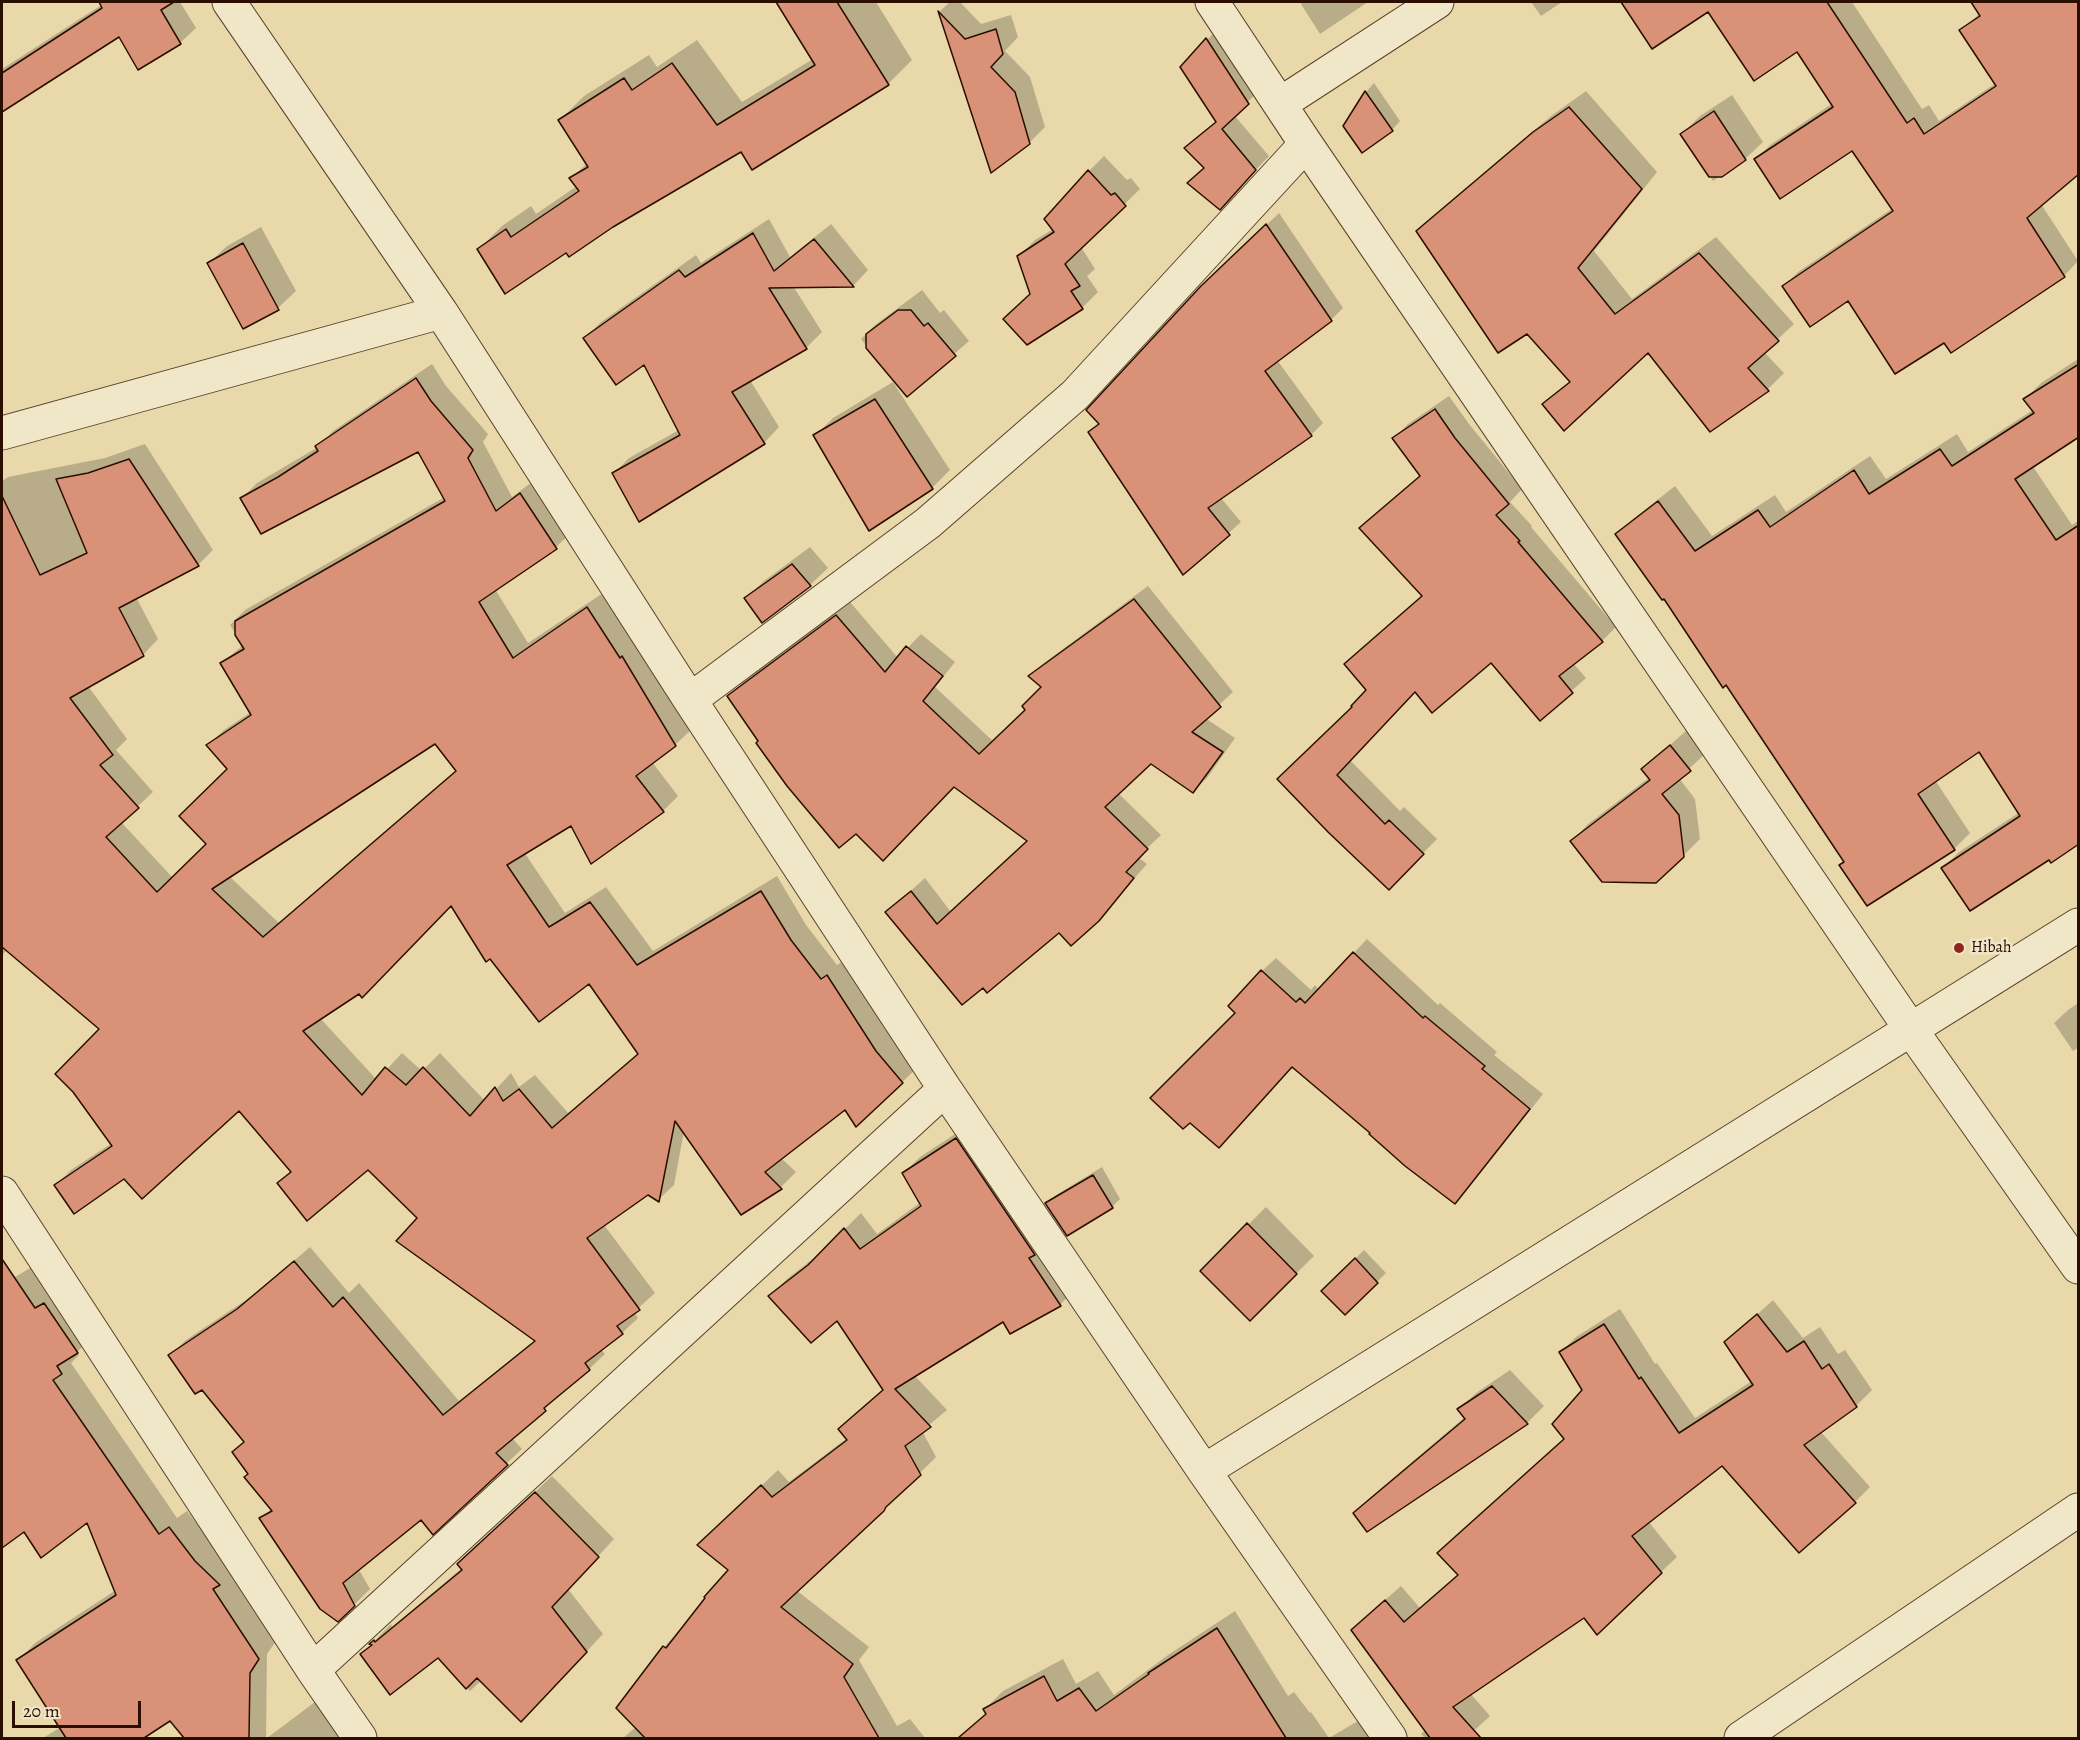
<!DOCTYPE html>
<style>
body{margin:0}
#map{position:relative;width:2080px;height:1740px;overflow:hidden;background:#e8d8aa;font-family:Alegreya,serif}
canvas{display:block}
.frame{position:absolute;inset:0;border:3px solid #2a0f00;pointer-events:none}
.scale{position:absolute;left:12px;top:1701px;width:129px;height:27px;box-sizing:border-box;border:3px solid #2a0f00;border-top:0;padding-left:8px;font-size:18px;line-height:21px;white-space:nowrap;color:#2a0f00;-webkit-text-stroke:4px #f0e6c8;paint-order:stroke}
</style>
<div id="map">
<canvas width="2080" height="1740"></canvas>
<div class="frame"></div>
<div class="scale">20 m</div>
</div>
<script>
const ctx = document.querySelector('canvas').getContext('2d');
ctx.lineJoin = 'round';
function paint(path, color) { ctx.fillStyle = color; ctx.fill(path, 'evenodd'); }
const shape = rows => new Path2D(rows.map(r => 'M' + r).join(''));
function trace(path, color, width, dash) { ctx.strokeStyle = color; ctx.lineWidth = width; ctx.lineCap = dash ? 'butt' : 'round'; ctx.setLineDash(dash || []); ctx.stroke(path); }
function write(font, color, halo, rows, align = 'center') {
  ctx.font = font + ' Alegreya,serif'; ctx.lineWidth = 5; ctx.setLineDash([]); ctx.textBaseline = 'middle'; ctx.strokeStyle = halo; ctx.fillStyle = color; for (const [text, x, y, turn = 0] of rows) {
    ctx.save(); ctx.translate(x, y); ctx.rotate((+turn || 0) * Math.PI / 180); ctx.textAlign = isNaN(turn) ? turn : align; if (halo) ctx.strokeText(text, 0, 0); ctx.fillText(text, 0, 0); ctx.restore();
  }
}
paint(shape([
 [106,2,180,2,196,28,180,43,119,35,2,110,2,69],
 [778,2,876,2,912,60,888,84,742,150,566,251,478,250,502,226,531,206,536,214,577,186,571,179,587,163,560,120,584,96,649,55,657,67,697,40,742,102,813,59],
 [950,2,960,2,981,24,1011,15,1018,37,1005,51,1030,77,1045,127,1029,143,991,171,940,11],
 [1303,2,1368,2,1320,34,1301,4],
 [1531,2,1562,2,1541,16],
 [1623,2,1852,2,1922,109,1929,105,1939,121,1996,83,1961,30,1980,13,1973,2,2078,2,2078,172,2041,204,2078,261,2064,276,1951,351,1944,341,1848,299,1784,286,1798,272,1893,208,1853,149,1756,159,1770,145,1833,103,1797,50,1709,10,1652,47],
 [1220,26,1261,89,1234,115,1269,156,1233,194,1186,148,1217,121,1182,67],
 [1374,83,1400,121,1392,130,1345,126,1366,92],
 [1586,91,1657,172,1594,251,1632,299,1716,237,1794,324,1764,352,1784,373,1768,389,1710,429,1648,350,1544,404,1571,380,1527,332,1418,232,1435,215,1551,116],
 [1732,95,1763,142,1745,159,1713,181,1682,134,1700,116],
 [1104,156,1127,180,1131,178,1140,189,1081,247,1095,269,1087,276,1098,292,1082,308,1031,294,1019,256,1035,240,1053,229,1089,171],
 [1279,213,1343,308,1331,320,1277,360,1323,423,1311,435,1221,498,1241,522,1184,573,1090,432,1099,423,1215,274],
 [769,219,790,257,831,224,868,270,853,286,793,286,822,332,806,348,750,380,779,427,764,443,614,473,629,458,679,430,645,363,585,338,601,322,696,255,701,263],
 [261,227,296,291,278,308,209,263,227,246],
 [922,290,940,313,944,310,969,341,907,395,861,339,875,325],
 [2078,359,2078,435,2032,465,2072,525,2078,521,2078,842,2050,858,1943,868,1959,852,2020,812,1979,750,1935,780,1970,833,1954,849,1846,861,1727,683,1617,535,1633,519,1675,486,1712,536,1775,495,1786,512,1870,456,1886,479,1957,434,1968,452,2033,410,2025,399,2041,383],
 [432,364,446,386,488,434,483,442,512,497,536,479,572,532,556,547,495,589,528,643,603,593,691,730,675,745,652,762,678,796,663,811,572,824,524,852,565,913,606,887,653,951,777,876,806,925,837,965,843,961,918,1067,857,1125,845,1108,781,1158,796,1172,781,1187,741,1213,684,1131,674,1185,658,1200,648,1193,604,1225,655,1293,634,1312,638,1318,622,1333,601,1349,605,1354,589,1369,512,1438,522,1449,433,1532,421,1518,358,1568,370,1589,354,1605,261,1519,272,1508,234,1452,245,1441,202,1388,170,1355,186,1340,255,1294,310,1247,349,1293,359,1283,459,1401,535,1340,368,1168,279,1183,291,1171,239,1109,124,1177,56,1185,71,1170,112,1143,101,1029,7,950,2,955,2,481,8,477,105,458,145,444,213,550,198,565,136,597,158,639,143,655,88,686,127,739,116,750,153,792,121,822,173,878,208,844,228,769,208,745,224,730,251,712,222,663,243,645,230,625,245,610,445,497,419,449,242,498,257,483,318,447,333,431],
 [436,742,457,770,279,923,229,876],
 [451,904,589,982,640,1053,569,1114,535,1075,519,1087,511,1073,485,1101,440,1053,422,1071,402,1053,377,1080,320,1018,359,992],
 [893,382,950,470,932,488,869,529,815,436,833,418],
 [1449,396,1469,424,1522,489,1510,502,1532,526,1531,527,1616,627,1602,641,1573,663,1586,678,1540,719,1491,661,1416,690,1350,760,1400,811,1404,807,1437,839,1389,888,1279,779,1354,707,1368,690,1346,664,1423,595,1361,528,1421,475,1394,438,1408,424],
 [810,547,828,568,810,585,762,621,746,598,764,581],
 [1148,586,1233,692,1205,718,1235,738,1207,778,1193,791,1151,762,1118,793,1161,835,1138,857,1147,864,1097,920,1059,931,987,991,887,912,925,878,951,912,1028,840,954,785,760,741,729,696,743,682,850,602,898,658,921,634,955,662,935,687,994,742,1027,710,1043,687,1031,676,1044,663],
 [1687,730,1706,753,1679,778,1695,799,1700,839,1683,856,1572,841,1588,824,1650,777,1643,769],
 [1367,939,1438,1005,1440,1003,1497,1052,1494,1055,1543,1094,1468,1188,1455,1202,1237,1013,1262,971,1276,958,1311,990,1315,985,1319,990],
 [2078,1003,2078,1048,2073,1051,2054,1023,2068,1010],
 [972,1123,1076,1288,1060,1305,1003,1320,914,1375,947,1410,922,1431,936,1457,883,1510,796,1590,869,1647,859,1660,897,1726,910,1719,925,1738,623,1738,636,1727,664,1647,680,1630,730,1569,715,1529,778,1470,789,1482,847,1438,840,1429,884,1388,837,1318,770,1296,787,1279,824,1250,861,1213,877,1234,921,1202,904,1173,920,1157],
 [1102,1167,1120,1199,1112,1207,1047,1204,1056,1195],
 [1266,1207,1314,1256,1250,1319,1202,1271],
 [1364,1250,1386,1273,1345,1313,1323,1291],
 [35,1265,95,1334,77,1352,79,1355,71,1363,177,1518,187,1511,212,1543,276,1641,267,1654,266,1738,186,1738,170,1719,142,1738,43,1738,61,1727,18,1661,35,1643,116,1590,88,1521,25,1530,2,1547,2,1285],
 [1773,1300,1803,1338,1820,1327,1838,1354,1845,1350,1872,1390,1856,1406,1820,1431,1870,1487,1855,1502,1722,1464,1648,1521,1677,1557,1661,1572,1584,1616,1470,1693,1490,1716,1466,1738,1425,1738,1421,1734,1425,1730,1368,1615,1401,1586,1420,1608,1459,1574,1565,1439,1584,1390,1561,1352,1576,1337,1620,1309,1655,1364,1657,1363,1695,1418,1752,1381,1726,1343],
 [1510,1370,1544,1406,1527,1423,1355,1513,1372,1496,1465,1417,1459,1410,1476,1393],
 [552,1476,614,1539,568,1589,603,1634,543,1698,485,1677,470,1691,438,1656,362,1654,391,1624,392,1627,462,1568,459,1564],
 [1235,1611,1288,1696,1294,1692,1310,1713,1311,1712,1329,1738,959,1738,987,1713,985,1709,1003,1691,1063,1659,1076,1684,1098,1671,1114,1695,1168,1655],
 [323,1696,355,1738,267,1738],
 [1358,1721,1369,1738,1329,1738]
]), '#0003');
const building = shape([
 [99,2,174,2,161,10,181,44,138,70,119,37,2,112,2,73,102,8,99,2],
 [776,2,837,2,889,85,752,170,741,152,613,227,569,257,566,253,505,294,477,249,506,229,511,237,579,191,569,178,588,167,558,120,624,78,632,90,672,63,717,125,815,65,776,2],
 [1621,2,1827,2,1907,123,1914,118,1924,134,1996,86,1959,30,1980,16,1971,2,2079,2,2079,174,2027,218,2065,277,1951,353,1944,343,1895,374,1848,301,1810,327,1782,286,1893,211,1852,151,1780,199,1754,159,1833,107,1797,52,1754,81,1708,12,1652,49,1621,2],
 [938,11,965,39,996,29,1003,54,991,67,1015,92,1030,144,991,173,938,11],
 [1206,38,1249,104,1222,129,1256,170,1220,210,1187,183,1204,168,1184,148,1216,122,1180,67,1206,38],
 [1365,91,1393,131,1362,153,1343,126,1365,91],
 [1569,107,1642,189,1578,268,1615,314,1699,253,1779,341,1748,368,1769,391,1710,432,1648,353,1564,431,1542,404,1570,382,1527,334,1498,353,1416,231,1533,132,1569,107],
 [1714,111,1746,160,1722,177,1709,177,1680,134,1714,111],
 [1088,170,1111,195,1115,193,1126,206,1065,264,1080,286,1071,291,1083,309,1027,345,1003,319,1030,294,1017,256,1054,232,1044,219,1088,170],
 [1266,224,1332,321,1265,371,1312,436,1208,508,1230,535,1183,575,1088,432,1099,424,1086,410,1201,286,1266,224],
 [753,233,774,271,814,239,854,287,769,288,807,349,732,392,765,444,639,522,612,473,680,435,644,365,616,385,583,338,679,270,685,277,753,233],
 [243,243,279,310,243,329,207,263,243,243],
 [898,310,911,310,924,326,928,323,956,356,907,397,866,348,866,334,898,310],
 [2079,364,2079,437,2015,479,2056,540,2079,525,2079,844,2051,863,2049,860,1970,911,1941,868,2020,816,1979,752,1918,794,1955,850,1867,906,1839,865,1844,862,1726,685,1723,688,1664,599,1662,600,1615,534,1658,501,1695,551,1758,510,1770,527,1854,470,1869,494,1940,449,1952,466,2034,413,2023,399,2079,364],
 [416,378,431,401,473,450,468,458,496,511,520,493,557,549,479,602,513,658,587,607,620,658,622,656,676,746,636,776,664,812,591,864,571,826,507,865,549,927,590,902,637,965,761,891,791,940,821,979,827,975,876,1051,903,1083,856,1127,845,1110,765,1172,782,1189,741,1215,675,1121,659,1202,648,1195,587,1238,640,1310,617,1326,623,1334,585,1363,590,1370,544,1408,546,1411,496,1453,508,1465,433,1535,421,1520,343,1583,355,1606,338,1622,320,1609,259,1518,272,1511,244,1477,248,1474,232,1452,244,1442,202,1390,195,1394,168,1355,237,1309,294,1261,333,1307,343,1297,443,1415,535,1341,396,1241,417,1218,368,1170,307,1221,277,1183,291,1172,239,1111,142,1199,124,1179,74,1214,54,1185,112,1146,73,1092,55,1074,99,1029,2,947,2,496,40,575,87,553,56,479,88,473,129,459,199,566,119,608,144,656,70,698,113,755,100,765,139,808,106,837,157,892,206,844,179,816,227,769,206,745,251,715,220,663,244,649,235,635,235,621,445,501,418,452,261,534,240,498,278,477,318,451,315,446,416,378],
 [435,744,456,771,263,937,212,889,435,744],
 [451,906,486,962,490,959,539,1022,589,984,638,1054,552,1128,519,1089,503,1101,495,1087,470,1116,423,1067,406,1085,385,1067,362,1095,303,1031,359,994,362,998,451,906],
 [875,399,933,489,869,531,813,435,875,399],
 [1435,409,1455,438,1509,504,1496,515,1520,541,1518,542,1603,642,1559,676,1573,693,1540,721,1491,663,1432,713,1415,692,1337,775,1385,824,1389,820,1424,854,1389,890,1328,832,1277,779,1352,707,1351,706,1366,690,1344,664,1422,596,1359,528,1420,476,1392,438,1435,409],
 [792,564,811,586,762,623,744,598,792,564],
 [1134,599,1221,707,1192,732,1223,752,1193,793,1151,764,1105,807,1148,849,1126,872,1134,878,1099,921,1071,946,1059,933,987,993,983,988,962,1005,885,912,911,891,937,924,1027,841,954,787,883,861,856,834,839,848,787,786,756,743,758,741,727,696,836,615,885,672,906,646,943,676,923,701,979,754,1025,710,1022,706,1041,687,1028,676,1134,599],
 [1670,745,1691,771,1662,794,1679,815,1684,857,1656,883,1602,882,1570,841,1650,780,1641,769,1670,745],
 [1353,952,1423,1018,1425,1016,1485,1066,1482,1069,1530,1109,1455,1204,1405,1166,1369,1134,1370,1133,1292,1067,1219,1148,1190,1123,1183,1129,1150,1098,1235,1013,1228,1006,1261,970,1296,1002,1300,998,1305,1003,1353,952],
 [956,1138,1035,1255,1029,1258,1061,1306,1010,1334,1003,1322,895,1389,931,1427,905,1446,921,1475,886,1507,884,1511,781,1607,853,1664,844,1677,879,1738,645,1738,616,1708,663,1646,666,1648,705,1598,704,1597,728,1570,697,1545,761,1485,772,1497,847,1440,838,1429,883,1390,837,1321,811,1343,768,1296,808,1265,844,1228,860,1249,921,1206,902,1173,956,1138],
 [1093,1175,1113,1208,1067,1236,1045,1203,1093,1175],
 [1247,1223,1297,1274,1250,1321,1200,1271,1247,1223],
 [1355,1258,1378,1283,1345,1315,1321,1291,1355,1258],
 [2,1259,35,1308,44,1303,78,1353,57,1366,62,1374,53,1380,159,1534,169,1527,195,1561,220,1585,213,1589,259,1659,250,1673,249,1738,184,1738,170,1721,144,1738,66,1738,16,1660,116,1595,87,1523,41,1558,24,1532,2,1548,2,1259],
 [1757,1314,1787,1352,1804,1341,1822,1369,1829,1364,1857,1407,1804,1445,1856,1503,1799,1553,1722,1466,1632,1536,1662,1573,1597,1635,1584,1618,1453,1707,1481,1738,1430,1738,1351,1630,1385,1600,1404,1622,1458,1575,1437,1553,1564,1439,1552,1424,1582,1390,1559,1352,1604,1324,1639,1379,1641,1377,1679,1433,1753,1385,1724,1342,1757,1314],
 [1492,1386,1528,1424,1367,1532,1353,1513,1465,1419,1457,1409,1492,1386],
 [535,1492,599,1557,552,1607,587,1652,521,1722,477,1678,466,1689,438,1658,390,1695,360,1654,372,1645,369,1644,374,1640,375,1642,462,1570,457,1564,535,1492],
 [1217,1628,1286,1738,958,1738,986,1714,983,1709,1044,1676,1057,1701,1079,1688,1096,1711,1149,1674,1148,1673,1217,1628]
]);
paint(building, '#d99177');
trace(building, '#2a0f00', 1.5);
const minor = shape([
 [229,2,441,312,690,700,945,1089,1204,1471,1390,1738],
 [1212,2,1306,144,1912,1031,2078,1267],
 [1280,104,1437,2],
 [2,433,441,312],
 [690,700,928,523,1075,395,1306,144],
 [2,1193,313,1670,360,1738],
 [1204,1471,2078,925],
 [313,1670,945,1089],
 [1741,1738,2078,1510]
]);
trace(minor, '#5a412a', 35);
trace(minor, '#f0e6c8', 33);
for (const [x, y, r, color] of [
 [1959,948,6,"#8f2418"]
]) { const dot = new Path2D(); dot.arc(x, y, r, 0, 2 * Math.PI); ctx.fillStyle = color; ctx.fill(dot); trace(dot, '#f0e6c8', 2); }
write('16px', '#2a0f00', '#f0e6c8', [
 ["Hibah",1971,948]
], 'left');
</script>
